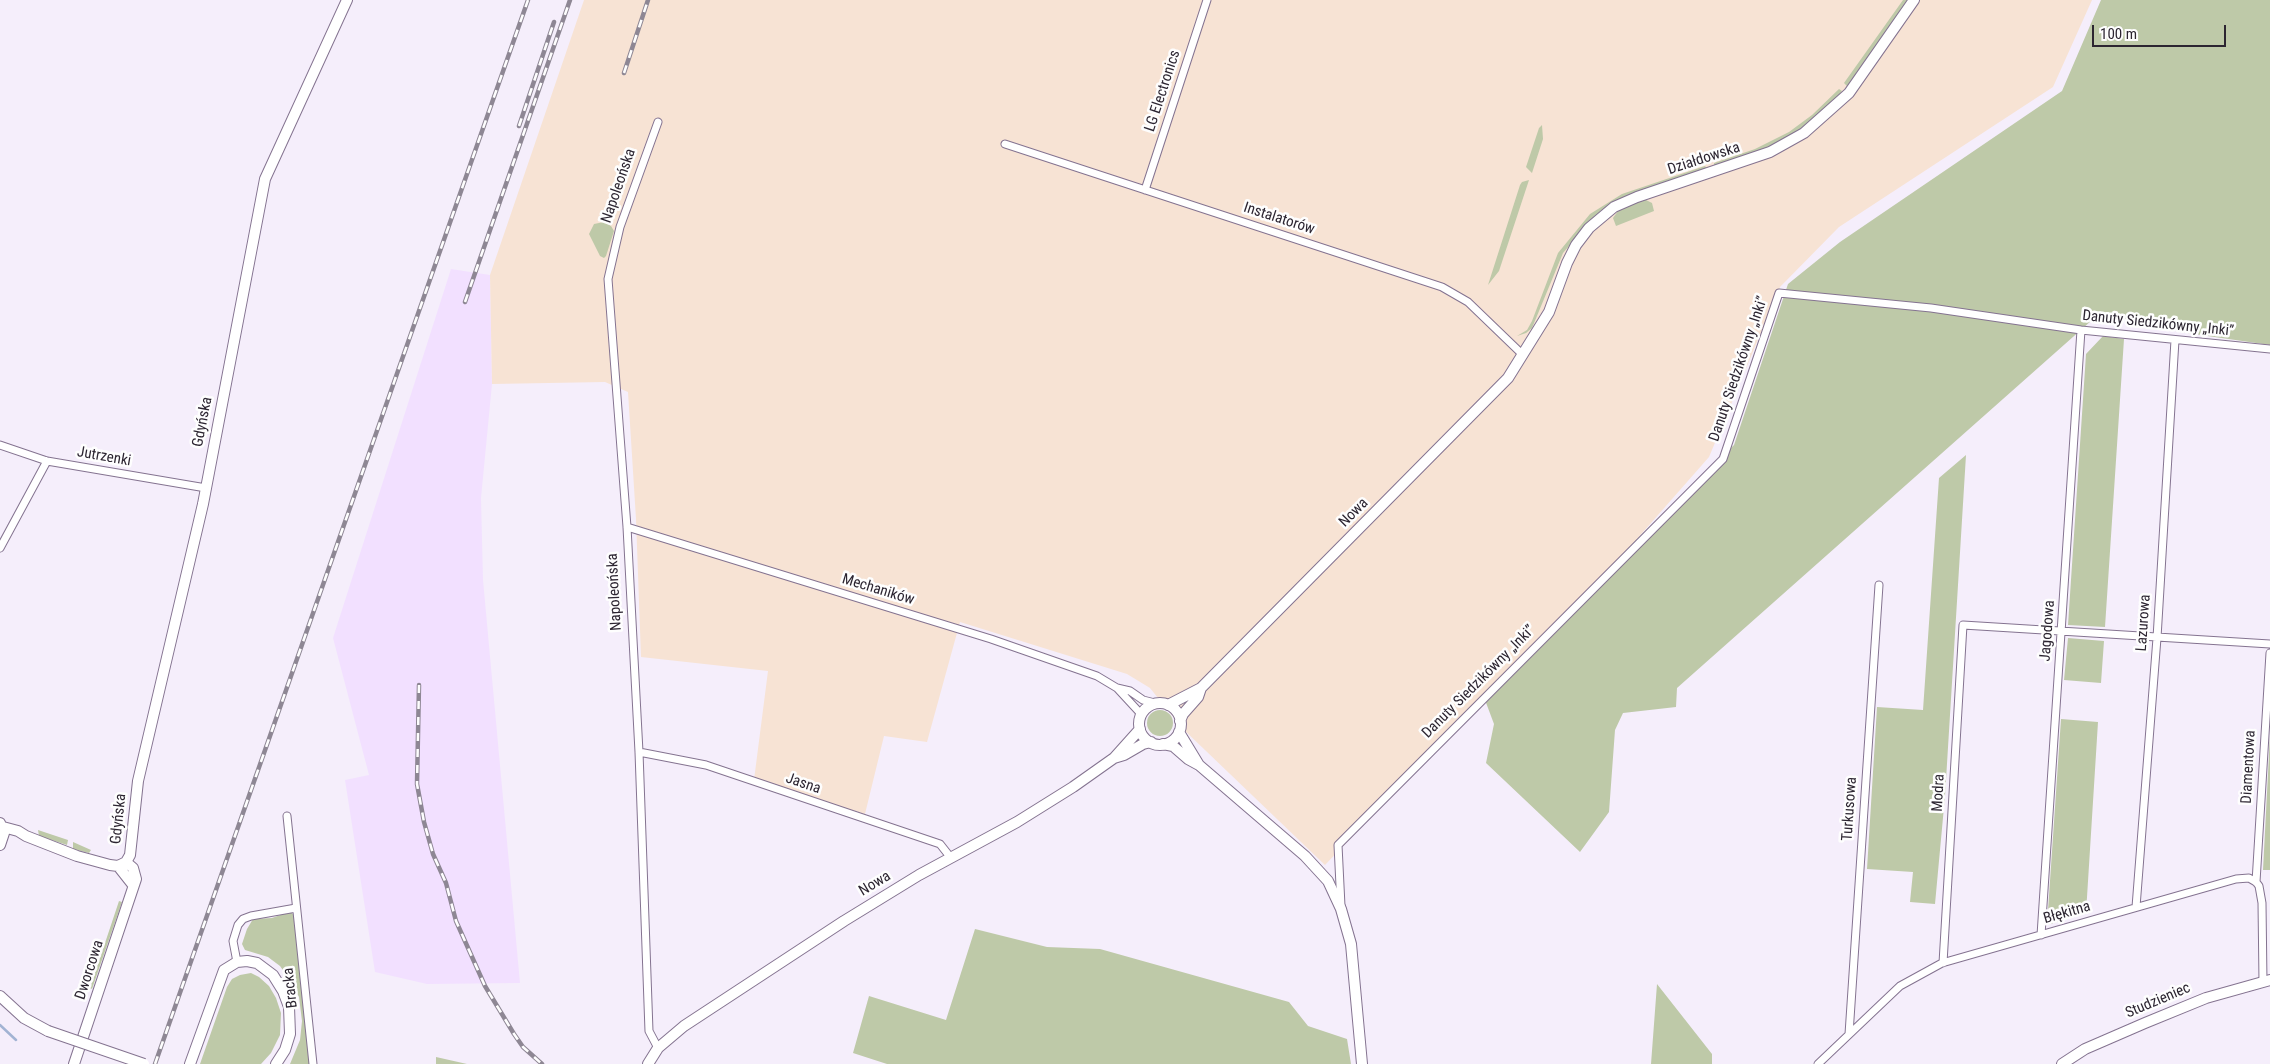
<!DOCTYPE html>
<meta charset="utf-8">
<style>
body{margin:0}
#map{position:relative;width:2270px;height:1064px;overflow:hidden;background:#f5eefb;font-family:"Roboto Condensed",sans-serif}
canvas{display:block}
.scale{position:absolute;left:2092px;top:25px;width:134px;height:22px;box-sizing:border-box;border:2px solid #2c2531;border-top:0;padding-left:6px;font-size:15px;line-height:18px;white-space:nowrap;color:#2c2531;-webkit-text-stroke:4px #fefefe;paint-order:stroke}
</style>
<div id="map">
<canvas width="2270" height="1064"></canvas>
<div class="scale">100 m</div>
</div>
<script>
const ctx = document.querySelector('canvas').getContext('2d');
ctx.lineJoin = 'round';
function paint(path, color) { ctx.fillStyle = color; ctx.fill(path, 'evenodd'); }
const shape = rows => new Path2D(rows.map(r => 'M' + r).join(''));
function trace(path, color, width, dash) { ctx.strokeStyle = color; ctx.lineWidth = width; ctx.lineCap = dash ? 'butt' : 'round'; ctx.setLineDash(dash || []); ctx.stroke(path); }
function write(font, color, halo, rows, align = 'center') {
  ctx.font = font + ' "Roboto Condensed",sans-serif'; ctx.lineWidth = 5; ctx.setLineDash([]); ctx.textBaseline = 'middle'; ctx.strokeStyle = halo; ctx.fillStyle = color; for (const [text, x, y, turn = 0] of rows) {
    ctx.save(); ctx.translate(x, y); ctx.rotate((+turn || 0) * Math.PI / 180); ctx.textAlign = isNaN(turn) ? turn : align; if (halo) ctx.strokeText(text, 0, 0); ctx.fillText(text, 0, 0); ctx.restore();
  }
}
paint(shape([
 [451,269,490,275,492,384,481,498,483,580,520,983,427,984,375,972,345,780,369,775,333,638]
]), '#f2e0ff');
paint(shape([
 [584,0,2092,0,2053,87,1839,227,1780,287,1709,457,1636,540,1325,865,1182,728,1150,688,1127,674,960,622,927,742,884,736,865,814,754,780,768,671,641,657,636,519,628,392,605,382,492,384,490,275]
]), '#f7e3d4');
paint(shape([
 [1903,0,1908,0,1847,86,1844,83],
 [2101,0,2270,0,2270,345,2187,333,2100,313,1677,688,1676,707,1623,713,1615,730,1609,812,1580,852,1486,763,1494,724,1485,700,1636,540,1734,445,1788,284,1840,242,2062,91],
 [1839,89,1842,91,1836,99,1800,130,1761,151,1714,167,1714,163,1755,149,1789,132,1812,115],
 [1542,125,1543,139,1532,173,1526,167,1539,128],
 [1705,166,1707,169,1626,196,1594,217,1563,253,1532,328,1526,333,1517,336,1527,330,1532,321,1558,253,1590,214,1622,194],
 [1529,180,1499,271,1488,285,1520,185,1522,182],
 [1644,199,1652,203,1654,211,1616,226,1613,218,1618,211],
 [604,222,611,226,614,231,606,256,604,258,600,256,589,234,594,224],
 [2103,336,2124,339,2105,627,2068,625,2086,354],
 [1966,455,1945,796,1935,904,1910,902,1913,872,1867,869,1877,707,1923,710,1939,478],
 [2068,638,2104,641,2101,683,2064,680],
 '1147 723a13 13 0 1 1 26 0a13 13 0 1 1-26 0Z',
 [2061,719,2098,722,2086,913,2047,925],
 [2270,735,2270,870,2263,870],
 [38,830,68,840,67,845,39,836],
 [73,842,91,850,89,853,73,849],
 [119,901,122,902,92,989,90,988],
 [286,913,292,913,295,917,311,1064,290,1064,300,1040,302,1021,299,997,292,983,280,966,268,957,245,950,242,944,247,929,253,919,272,918],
 [975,929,1047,947,1100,949,1289,1002,1308,1026,1347,1039,1351,1064,887,1064,853,1053,869,996,946,1020],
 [251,973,259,977,269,986,276,998,281,1013,280,1035,271,1053,261,1064,200,1064,227,987,232,979,240,975],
 [1657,984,1712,1054,1712,1064,1651,1064],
 [436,1057,467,1064,436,1064]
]), '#bec9a8');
trace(shape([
 [0,1025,16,1040]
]), '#a2b3d3', 2.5);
const street = shape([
 [658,122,620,227,608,279,627,527,639,752,649,1031,658,1048],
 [1005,144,1442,287,1468,302,1523,355],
 [1145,190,1207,0],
 [0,445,47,461,206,488],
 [627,527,991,639,1097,676,1117,688,1130,691,1143,700,1155,703],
 [0,548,47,461],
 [1117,688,1141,714],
 [639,752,706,765,940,844,951,858],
 [287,816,313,1064],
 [2256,882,2270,653],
 [1341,906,1338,845,1723,459,1779,293,1931,308,2081,330,2270,349],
 [2136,907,2157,638,2175,340],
 [2041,935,2081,330],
 [237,962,233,941,238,925,243,919,251,916,296,908],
 [1943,963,1963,625,2270,644],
 [1849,1034,1879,585],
 [1818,1064,1900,986,1942,963,2236,879,2249,878,2256,882,2259,886,2262,903,2263,982]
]);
const secondary = shape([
 '1139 724a21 21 0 1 1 42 0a21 21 0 1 1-42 0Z',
 [1168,705,1201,688],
 [1180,721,1183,714,1198,697,1201,688,1508,378,1549,312,1567,263,1576,245,1589,228,1614,207,1637,197,1770,152,1804,133,1849,93,1914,0],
 [1179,732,1199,765],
 [1163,744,1173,746,1188,759,1199,765,1305,856,1328,881,1341,909,1351,944,1362,1064],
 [1114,758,1140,729],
 [3,827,18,831,26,836,77,856,110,865,118,866,126,862,130,855,138,781,203,504,265,179,347,0],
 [0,845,4,833,0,823],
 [118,866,133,885],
 [0,996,24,1018,48,1031],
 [74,1064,136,879,133,868,126,862],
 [190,1064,224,970,237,962,247,961,257,963,273,975,283,991,289,1007,290,1034,285,1050,276,1064],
 [648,1064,658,1048,684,1026,844,921,919,875,1017,822,1073,787,1114,758,1124,755,1143,744,1151,742],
 [2062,1064,2085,1049,2145,1023,2206,998,2270,980]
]);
trace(street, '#847390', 9);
trace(secondary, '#847390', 12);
trace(street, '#fff', 7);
trace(secondary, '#fff', 10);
const rail = shape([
 [624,73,648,0],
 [519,126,554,22],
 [465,302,570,0],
 [419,685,417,784,424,822,433,854,446,883,456,921,485,986,514,1034,523,1047,542,1064],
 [155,1064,528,0]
]);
trace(rail, '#8e8794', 4.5);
trace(rail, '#fefefe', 2.5, [8]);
const secondaryBridge = shape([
 [48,1031,144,1064]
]);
trace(secondaryBridge, '#847390', 12, []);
trace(secondaryBridge, '#fff', 10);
write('15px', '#2c2531', '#fefefe', [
 ["LG Electronics",1163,91,-72],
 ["Działdowska",1704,159,-18],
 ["Napoleońska",619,186,-71],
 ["Instalatorów",1279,219,18],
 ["Danuty Siedzikówny „Inki”",2158,324,6],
 ["Danuty Siedzikówny „Inki”",1739,369,-71],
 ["Gdyńska",203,422,-79],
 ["Jutrzenki",104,457,10],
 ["Nowa",1354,513,-45],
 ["Mechaników",878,590,17],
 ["Napoleońska",615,592,-93],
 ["Lazurowa",2144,623,-86],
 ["Jagodowa",2048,631,-86],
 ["Danuty Siedzikówny „Inki”",1479,682,-45],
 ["Diamentowa",2249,767,-87],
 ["Jasna",803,784,19],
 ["Modra",1939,793,-87],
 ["Turkusowa",1850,809,-86],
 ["Gdyńska",119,819,-84],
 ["Nowa",875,884,-31],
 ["Błękitna",2067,913,-16],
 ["Dworcowa",90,970,-72],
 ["Bracka",291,988,-96],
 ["Studzieniec",2158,1001,-23]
]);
</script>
